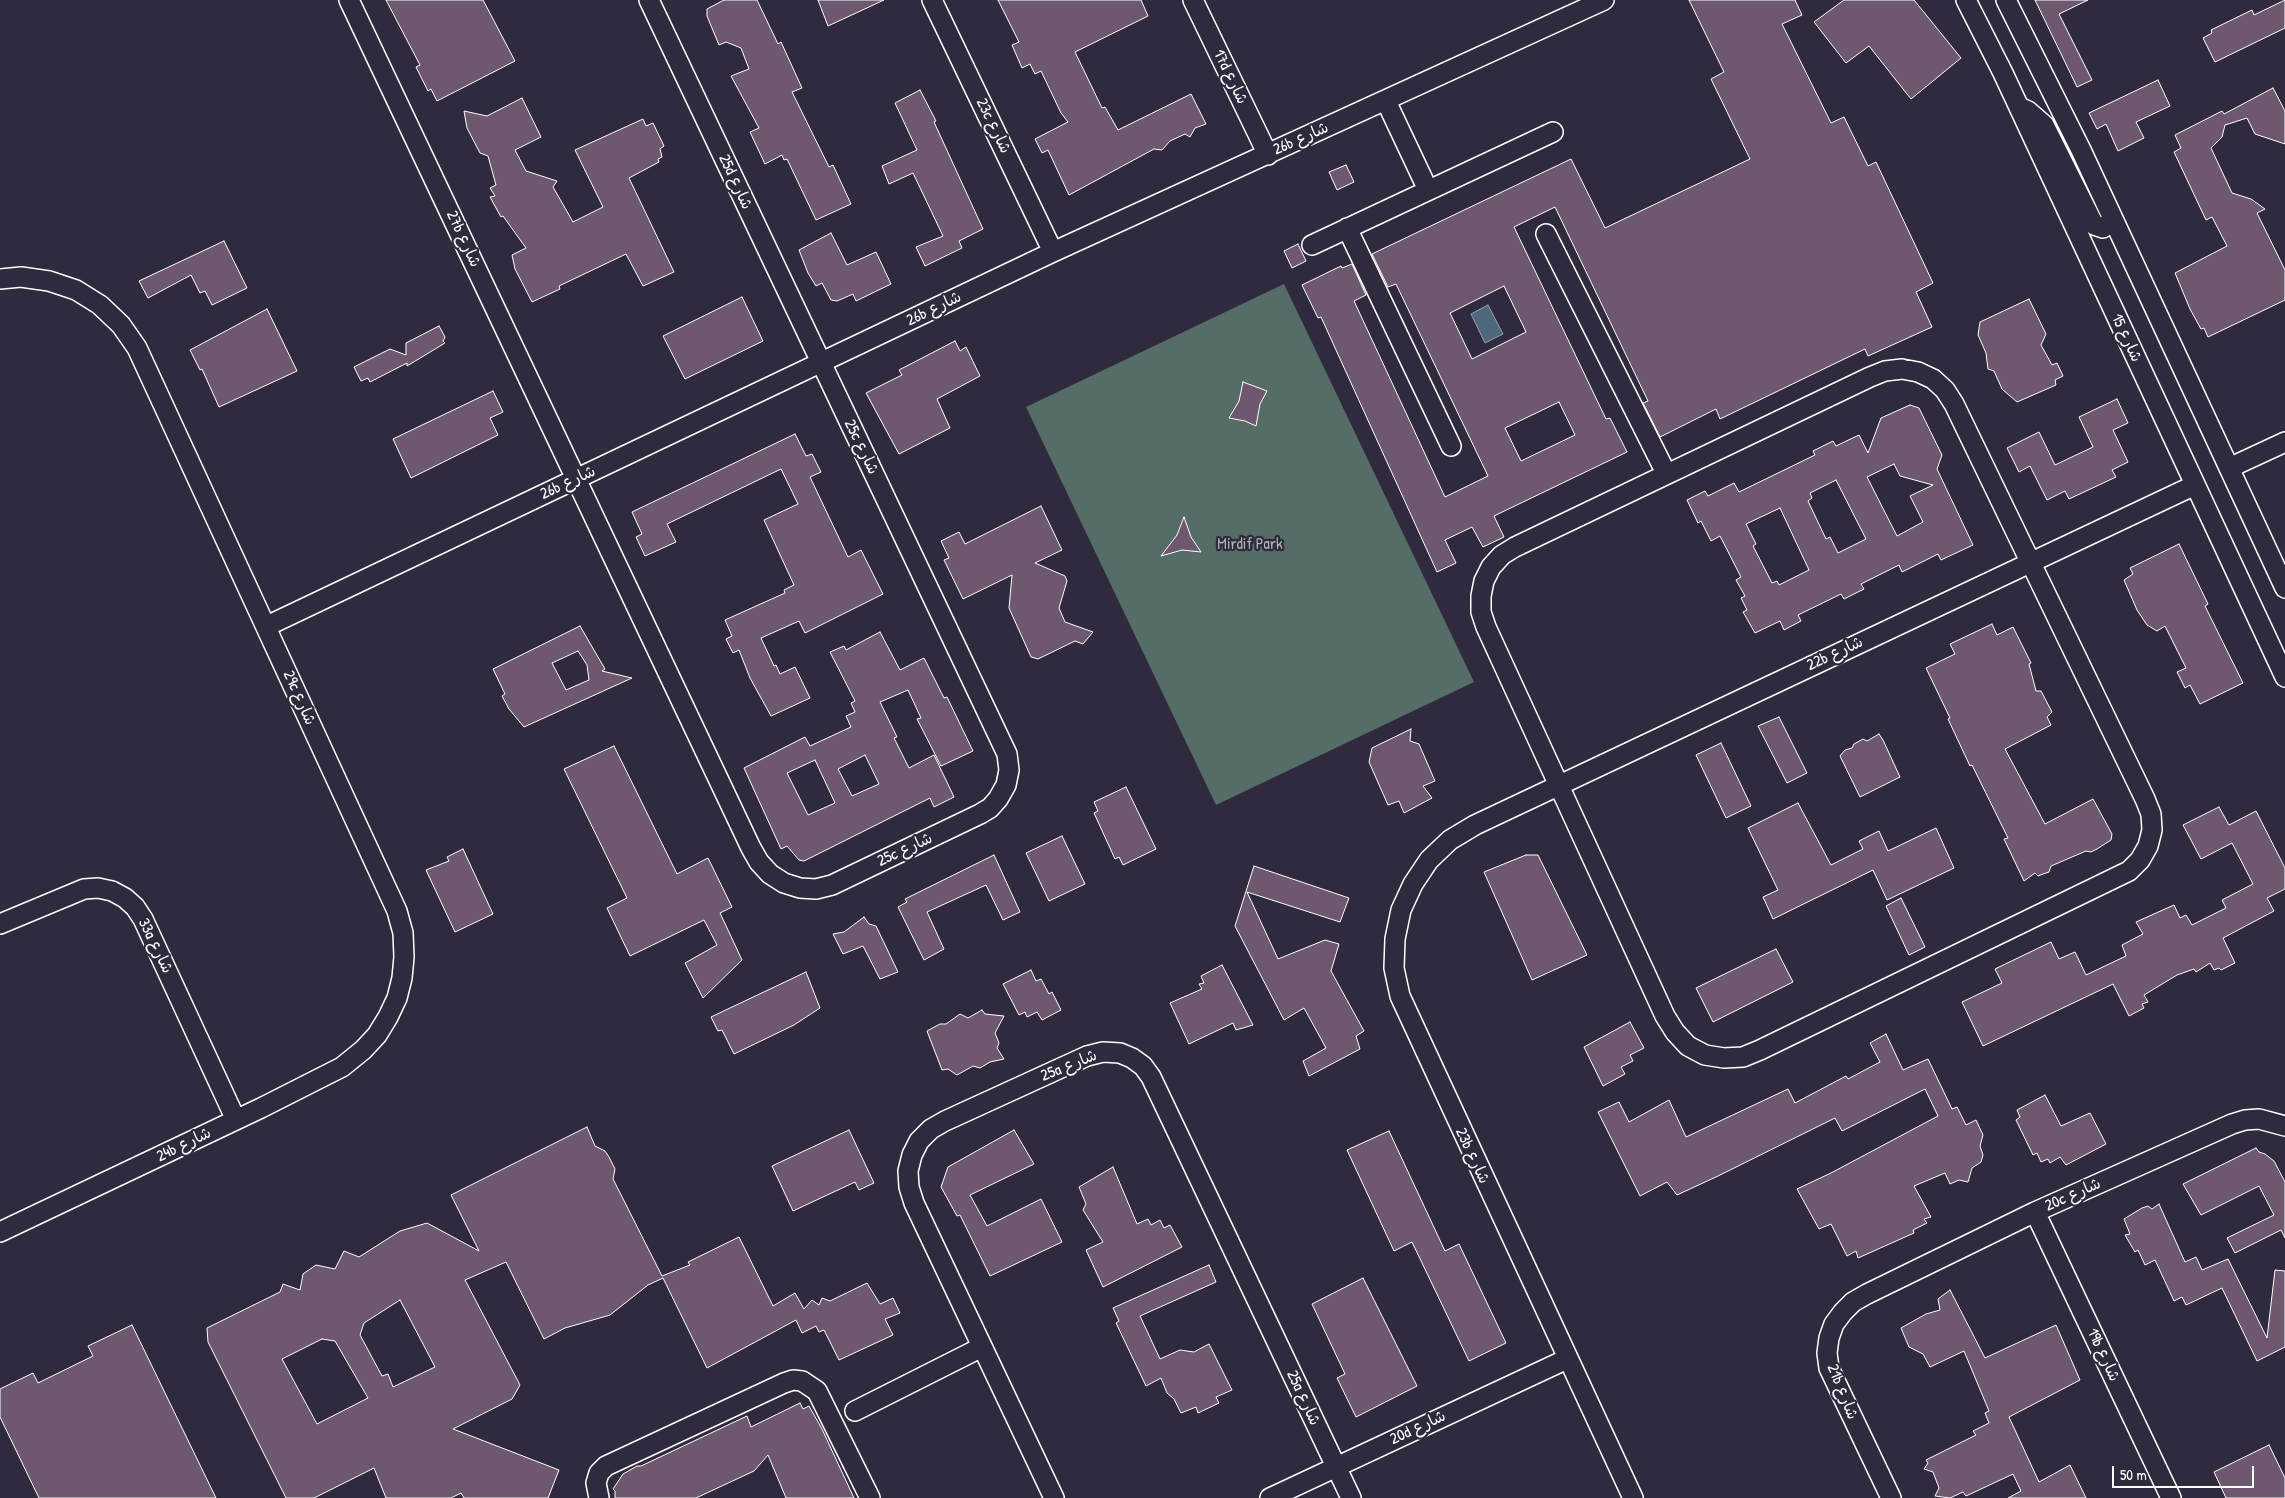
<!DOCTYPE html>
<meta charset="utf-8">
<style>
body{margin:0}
#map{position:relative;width:2285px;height:1498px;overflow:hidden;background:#2f2a3d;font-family:"Patrick Hand",sans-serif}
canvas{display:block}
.scale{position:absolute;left:2112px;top:1466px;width:142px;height:22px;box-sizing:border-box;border:2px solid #fff;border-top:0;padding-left:6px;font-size:15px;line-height:18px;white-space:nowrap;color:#fff;-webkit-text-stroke:4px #2f2a3d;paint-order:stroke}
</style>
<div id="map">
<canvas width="2285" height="1498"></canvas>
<div class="scale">50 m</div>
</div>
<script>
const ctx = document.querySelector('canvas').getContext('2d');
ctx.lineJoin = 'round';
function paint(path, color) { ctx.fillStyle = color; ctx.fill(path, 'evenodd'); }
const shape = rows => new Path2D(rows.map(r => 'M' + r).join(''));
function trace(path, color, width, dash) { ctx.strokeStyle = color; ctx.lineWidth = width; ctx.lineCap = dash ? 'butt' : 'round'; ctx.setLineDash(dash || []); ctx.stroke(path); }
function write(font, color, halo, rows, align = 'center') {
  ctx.font = font + ' "Patrick Hand","Playpen Sans Arabic",sans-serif'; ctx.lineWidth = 4.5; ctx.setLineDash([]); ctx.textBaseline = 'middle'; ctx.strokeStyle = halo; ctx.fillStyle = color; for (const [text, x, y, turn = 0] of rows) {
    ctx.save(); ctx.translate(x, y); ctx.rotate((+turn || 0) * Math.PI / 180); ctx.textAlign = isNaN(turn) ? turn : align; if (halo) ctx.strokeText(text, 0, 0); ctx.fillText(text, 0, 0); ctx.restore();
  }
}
paint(shape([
 [1284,284,1474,682,1216,805,1026,407]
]), '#566c67');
const water = shape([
 [1488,305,1503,334,1485,343,1471,314,1488,305]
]);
paint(water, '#4f677a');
trace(water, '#95a4af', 1);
const building = shape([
 [386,0,483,0,515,61,437,101,431,89,428,91,416,67,420,65,386,0],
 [724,0,757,0,778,44,781,42,802,88,792,92,829,167,833,165,851,204,816,220,787,159,784,160,782,155,765,164,750,132,759,128,731,76,749,69,741,48,726,42,719,45,707,16,707,9,724,0],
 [818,0,884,0,828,26,818,0],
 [998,0,1141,0,1148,16,1075,52,1102,108,1105,107,1118,130,1191,94,1206,124,1195,128,1190,137,1185,134,1170,141,1162,150,1154,149,1069,195,1048,150,1042,153,1035,139,1068,122,1061,113,1041,71,1035,74,1030,64,1022,68,1012,45,1019,42,998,0],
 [1689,0,1795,0,1802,15,1782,24,1831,123,1844,117,1868,166,1876,162,1933,283,1916,292,1932,327,1868,356,1865,349,1720,419,1716,409,1660,437,1643,403,1648,401,1555,207,1514,227,1606,419,1610,418,1627,452,1494,516,1504,537,1483,547,1472,527,1445,540,1456,563,1437,572,1321,317,1318,318,1302,285,1341,266,1342,268,1352,264,1366,295,1354,301,1445,497,1488,476,1396,284,1388,287,1372,254,1571,159,1605,228,1750,159,1711,79,1724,72,1689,0],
 [1504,286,1526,332,1472,359,1450,313,1504,286],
 [1559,402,1575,435,1521,461,1505,428,1559,402],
 [1844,0,1914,0,1961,58,1911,99,1869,46,1846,63,1814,22,1844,0],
 [2035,0,2088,0,2059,14,2092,80,2077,87,2035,0],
 [2285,0,2285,28,2215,62,2203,38,2212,33,2211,30,2252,10,2254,15,2285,0],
 [2158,80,2170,106,2136,122,2144,138,2118,151,2106,124,2097,129,2089,113,2158,80],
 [2273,88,2285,111,2285,144,2255,134,2247,118,2225,125,2222,137,2211,148,2232,193,2251,199,2265,209,2257,213,2285,270,2285,300,2208,337,2204,328,2201,329,2190,309,2175,273,2227,246,2212,217,2206,220,2174,152,2181,148,2175,135,2222,111,2224,114,2273,88],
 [920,90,936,121,934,122,983,229,959,241,962,248,925,266,916,247,943,236,913,173,889,184,882,166,917,150,895,103,920,90],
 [522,98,541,137,515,150,526,171,557,181,553,187,573,222,603,207,575,150,643,119,646,126,653,123,664,146,660,149,662,157,658,159,659,162,629,178,674,272,643,286,626,254,559,286,560,289,532,302,515,269,512,255,526,248,503,216,501,217,490,197,495,196,490,188,496,185,488,156,480,153,467,128,464,111,487,116,522,98],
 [1346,165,1354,182,1337,190,1329,172,1346,165],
 [831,233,847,265,876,252,891,284,856,301,853,294,837,301,831,300,822,283,816,286,808,273,799,250,831,233],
 [224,241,247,288,212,305,205,291,200,293,191,275,148,298,139,281,224,241],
 [1298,244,1306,261,1292,268,1284,251,1298,244],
 [742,297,763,341,685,379,663,336,742,297],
 [2029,299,2046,334,2041,345,2052,365,2057,363,2063,376,2055,380,2056,385,2017,402,2002,389,1994,371,1988,369,1986,353,1978,335,1980,322,2029,299],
 [267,309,297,371,219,407,202,369,200,370,190,350,267,309],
 [439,326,445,337,443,341,445,343,407,366,407,363,370,382,368,378,361,381,354,367,390,349,406,355,406,343,439,326],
 [955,341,960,351,966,347,980,376,937,399,950,428,899,454,866,393,902,375,899,370,955,341],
 [1243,382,1267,391,1260,404,1256,426,1245,421,1229,418,1239,401,1243,382],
 [493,391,503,412,490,418,498,435,411,478,393,439,493,391],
 [2117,399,2128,423,2113,430,2128,462,2112,470,2116,477,2069,499,2065,491,2047,500,2030,466,2019,472,2007,448,2039,432,2055,465,2093,447,2079,417,2117,399],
 [1910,405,1919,408,1942,455,1937,469,1973,545,1941,560,1938,554,1902,572,1899,565,1861,584,1864,589,1844,599,1841,594,1798,615,1801,621,1784,630,1780,621,1755,633,1743,612,1747,610,1741,598,1745,596,1736,580,1741,577,1720,536,1711,541,1701,521,1698,523,1687,500,1705,491,1708,496,1734,483,1739,492,1815,455,1813,451,1833,441,1836,446,1859,435,1868,453,1881,418,1910,405],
 [1894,464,1900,476,1933,485,1910,496,1923,522,1897,536,1867,477,1894,464],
 [1836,480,1866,539,1838,553,1830,537,1826,539,1808,501,1812,498,1810,493,1836,480],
 [1780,508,1809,570,1779,585,1777,581,1772,583,1753,546,1756,544,1746,524,1780,508],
 [795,434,806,456,812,454,821,472,810,477,848,557,861,550,883,594,805,633,799,621,761,638,774,666,776,665,780,674,795,667,810,698,771,716,750,678,739,650,733,653,726,639,732,636,725,620,785,593,784,590,794,585,764,520,798,504,781,469,667,524,676,542,645,556,636,537,642,534,632,512,795,434],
 [1041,506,1062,550,1035,563,1065,576,1067,581,1059,608,1065,622,1093,632,1083,644,1075,641,1038,659,1031,657,1009,608,1012,575,963,599,944,560,949,558,941,541,959,532,965,544,1041,506],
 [1184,517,1191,537,1201,552,1182,550,1161,556,1177,535,1184,517],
 [2179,544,2208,604,2205,606,2243,683,2200,704,2190,685,2185,688,2177,672,2186,668,2165,626,2157,631,2147,625,2137,610,2124,580,2133,574,2130,568,2179,544],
 [1992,624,1997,635,2013,627,2031,663,2029,664,2036,691,2041,691,2052,712,2047,717,2051,725,2005,749,2045,824,2093,799,2112,834,2111,840,2097,849,2091,852,2086,851,2051,866,2049,872,2043,874,2038,876,2035,873,2024,881,2004,839,2008,838,1972,765,1970,766,1948,719,1950,718,1926,668,1955,654,1950,644,1992,624],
 [580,626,605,669,602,671,632,678,524,727,509,709,502,696,505,694,493,669,580,626],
 [578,651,587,665,589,680,566,690,552,663,578,651],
 [880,632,900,670,924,658,944,698,947,697,973,751,941,766,917,719,921,718,908,690,880,702,897,737,894,738,909,768,934,755,954,797,934,807,930,798,804,861,799,860,787,846,781,849,744,768,805,737,810,746,851,727,846,716,855,712,851,703,855,701,830,652,844,646,846,650,880,632],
 [865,755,879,784,852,796,838,769,865,755],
 [815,760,835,803,808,815,787,773,815,760],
 [1779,717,1807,773,1787,783,1758,726,1779,717],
 [1411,729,1410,741,1419,744,1435,781,1423,786,1432,798,1404,813,1399,801,1388,805,1369,762,1372,748,1411,729],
 [1879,734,1883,740,1900,777,1860,797,1840,756,1845,750,1852,748,1854,744,1863,739,1867,741,1879,734],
 [1721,743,1751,806,1726,818,1696,755,1721,743],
 [614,746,677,874,708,858,732,907,720,913,742,960,703,998,685,963,717,945,704,920,630,956,607,908,627,898,564,769,614,746],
 [1126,787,1156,849,1123,865,1119,857,1115,859,1094,813,1098,811,1094,802,1126,787],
 [1798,803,1831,865,1863,849,1859,841,1879,831,1888,851,1936,828,1954,868,1887,900,1873,870,1773,919,1763,897,1778,890,1748,828,1798,803],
 [2219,807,2229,825,2256,811,2285,868,2285,889,2267,898,2274,911,2223,938,2235,963,2221,970,2219,968,2214,970,2210,963,2196,972,2194,969,2177,975,2144,995,2148,1002,2142,1004,2144,1008,2129,1016,2113,984,1983,1046,1962,1002,2002,983,1995,969,2051,942,2059,959,2075,952,2086,975,2126,956,2122,945,2143,934,2136,922,2174,905,2180,918,2186,915,2192,925,2226,908,2222,900,2253,884,2232,843,2201,859,2183,825,2219,807],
 [1062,836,1085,884,1049,901,1026,853,1062,836],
 [463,849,493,914,455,932,426,870,449,861,447,857,463,849],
 [994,855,1020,912,1003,920,986,885,927,912,944,949,924,960,898,907,907,902,905,899,994,855],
 [1526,855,1538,855,1587,955,1532,980,1484,872,1526,855],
 [1254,866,1349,898,1340,922,1247,892,1278,959,1325,940,1339,944,1331,971,1364,1031,1356,1036,1360,1049,1309,1076,1303,1061,1326,1048,1304,1008,1284,1020,1235,926,1254,866],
 [1901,898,1925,947,1909,955,1886,906,1901,898],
 [864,917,869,924,876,926,898,972,880,979,863,946,843,954,833,934,844,932,864,917],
 [1776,949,1793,982,1713,1022,1696,988,1776,949],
 [1222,965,1253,1025,1236,1030,1233,1023,1189,1044,1170,1003,1202,989,1199,984,1204,983,1201,976,1222,965],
 [1031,970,1036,981,1041,979,1049,994,1052,992,1061,1010,1042,1020,1037,1012,1027,1017,1025,1012,1019,1015,1003,984,1031,970],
 [806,972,820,1008,794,1025,734,1054,722,1030,718,1031,711,1017,806,972],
 [982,1010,985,1014,1004,1016,995,1033,999,1043,997,1048,1004,1059,990,1062,980,1068,973,1066,957,1075,948,1069,942,1070,927,1031,940,1024,946,1024,960,1014,968,1018,982,1010],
 [1630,1022,1644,1048,1630,1055,1633,1061,1621,1067,1625,1074,1603,1086,1584,1047,1630,1022],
 [1886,1034,1903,1070,1928,1059,1952,1109,1957,1107,1966,1125,1976,1120,1983,1135,1980,1146,1983,1155,1981,1162,1972,1168,1968,1182,1959,1180,1950,1184,1945,1173,1914,1186,1931,1217,1924,1219,1927,1223,1913,1230,1914,1233,1858,1258,1856,1251,1847,1256,1831,1224,1819,1229,1797,1189,1831,1173,1938,1116,1925,1089,1842,1131,1835,1118,1718,1176,1677,1195,1667,1182,1640,1196,1598,1112,1619,1102,1629,1122,1669,1100,1686,1137,1788,1089,1795,1103,1846,1076,1848,1079,1880,1062,1870,1043,1886,1034],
 [2045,1095,2061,1126,2090,1113,2106,1144,2066,1165,2060,1157,2050,1163,2048,1159,2041,1162,2037,1153,2033,1155,2016,1120,2020,1117,2017,1110,2045,1095],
 [587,1127,595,1146,605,1151,609,1157,615,1169,613,1179,662,1276,690,1265,688,1262,739,1237,773,1306,795,1293,804,1309,812,1300,819,1305,822,1298,830,1301,867,1283,880,1304,893,1298,900,1313,885,1319,893,1335,839,1360,824,1330,819,1332,816,1326,802,1333,796,1320,707,1368,663,1278,648,1285,610,1315,565,1328,544,1339,506,1262,465,1280,520,1385,512,1399,453,1429,559,1470,548,1498,464,1498,461,1493,451,1498,386,1498,374,1468,314,1498,286,1498,208,1342,207,1328,280,1292,283,1284,300,1290,303,1274,316,1265,335,1269,344,1251,359,1257,400,1231,427,1223,479,1251,451,1195,587,1127],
 [400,1300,435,1367,393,1387,388,1374,382,1376,360,1335,364,1323,400,1300],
 [322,1339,335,1341,368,1398,317,1424,282,1359,322,1339],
 [849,1130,874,1183,859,1190,855,1182,793,1211,772,1166,849,1130],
 [1014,1130,1034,1164,970,1195,987,1226,1041,1199,1062,1242,990,1276,960,1215,957,1216,941,1187,948,1167,1014,1130],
 [1389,1131,1445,1251,1459,1244,1506,1343,1469,1361,1412,1242,1394,1251,1347,1150,1389,1131],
 [2256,1148,2259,1152,2265,1154,2274,1161,2285,1182,2285,1238,2281,1230,2235,1253,2227,1238,2274,1215,2259,1186,2201,1215,2183,1184,2256,1148],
 [1113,1167,1137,1224,1148,1219,1151,1225,1160,1220,1164,1228,1170,1225,1182,1247,1103,1287,1086,1250,1103,1242,1083,1210,1086,1204,1079,1187,1113,1167],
 [2159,1204,2185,1262,2196,1257,2202,1270,2228,1259,2267,1338,2275,1270,2285,1271,2285,1347,2257,1361,2222,1288,2186,1305,2182,1297,2174,1301,2155,1260,2145,1265,2138,1250,2135,1252,2125,1235,2130,1234,2124,1219,2142,1208,2148,1206,2152,1209,2159,1204],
 [1209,1265,1216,1282,1140,1316,1160,1359,1180,1350,1194,1352,1209,1344,1232,1390,1216,1397,1219,1403,1198,1413,1196,1407,1181,1413,1174,1399,1167,1393,1161,1378,1146,1386,1116,1323,1119,1321,1113,1308,1209,1265],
 [1363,1278,1417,1386,1356,1417,1337,1378,1345,1374,1312,1304,1363,1278],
 [1950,1290,1985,1358,2056,1325,2080,1380,2009,1417,2039,1482,2070,1465,2086,1498,2008,1498,2021,1491,2013,1474,1966,1496,1963,1492,1950,1498,1935,1496,1939,1488,1933,1472,1924,1469,1928,1463,1926,1460,1976,1435,1973,1431,1989,1423,1985,1413,1989,1411,1964,1351,1930,1367,1923,1354,1909,1347,1901,1328,1926,1314,1940,1310,1938,1299,1950,1290],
 [132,1325,216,1498,39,1498,0,1417,0,1389,33,1373,38,1383,93,1356,88,1346,132,1325],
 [800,1403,803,1409,809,1406,822,1429,854,1498,786,1498,768,1455,754,1471,696,1498,615,1498,615,1491,613,1489,623,1474,637,1466,641,1466,747,1416,751,1427,800,1403],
 [2269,1445,2285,1478,2285,1498,2226,1498,2214,1472,2269,1445]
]);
paint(building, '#6d586f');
trace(building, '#fff', 1);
const minor = shape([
 [349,0,751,848,759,862,770,874,784,883,800,888,816,889,832,885,980,814,990,808,998,799,1006,785,1009,770,1007,754,649,0],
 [932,0,1053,252],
 [1193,0,1268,155],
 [1966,0,2003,73,2285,677],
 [2006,0,2081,150,2285,588],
 [1386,101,1428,190],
 [2019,107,2028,111,2044,125,2094,225,2103,228,2113,220],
 [1347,228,1451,446],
 [1546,234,1666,473],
 [1312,245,1553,132],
 [0,279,21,277,49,281,76,290,100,305,121,325,137,348,397,911,403,933,404,957,402,978,397,998,388,1017,377,1035,363,1050,342,1067,261,1108,0,1232],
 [1902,369,1918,372,1933,379,1945,390,1954,404,2145,799,2151,814,2152,830,2148,846,2140,860,2129,871,1760,1050,1743,1057,1724,1058,1705,1055,1688,1046,1675,1032,1665,1016,1486,627,1481,612,1481,596,1484,581,1491,567,1502,555,1515,547,1870,377,1885,371,1902,369],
 [2229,468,2285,442],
 [267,626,1053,252,1604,0],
 [0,924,84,889,98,888,112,891,125,898,135,907,143,919,236,1120],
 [2035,1212,2171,1498],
 [855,1411,982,1347],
 [599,1498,596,1483,599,1473,606,1466,784,1383,793,1380,802,1381,817,1391,870,1498],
 [1054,1498,914,1203,909,1187,908,1171,912,1155,919,1141,931,1129,945,1121,1087,1056,1103,1052,1120,1053,1132,1058,1143,1066,1151,1077,1351,1498],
 [1270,1498,1567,1359],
 [1633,1498,1400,996,1394,968,1395,939,1401,910,1413,884,1429,860,1450,840,1475,825,2195,485],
 [1891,1498,1829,1368,1827,1353,1829,1338,1834,1324,1843,1312,1853,1302,1867,1294,2035,1212,2232,1124,2245,1120,2259,1119,2285,1126]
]);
trace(minor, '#fff', 22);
trace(minor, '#2f2a3d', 19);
write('16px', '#fff', '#2f2a3d', [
 ["17d شارع",1230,77,64],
 ["23c شارع",993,126,64],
 ["26b شارع",1301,139,-24],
 ["25d شارع",735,182,65],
 ["27b شارع",463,239,65],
 ["26b شارع",934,309,-26],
 ["شارع 15",2126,338,65],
 ["25c شارع",861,447,64],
 ["26b شارع",568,483,-25],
 ["22b شارع",1835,654,-25],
 ["29c شارع",299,698,66],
 ["25c شارع",905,850,-25],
 ["33a شارع",155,946,64],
 ["25a شارع",1069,1066,-22],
 ["24b شارع",184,1145,-26],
 ["23b شارع",1472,1156,65],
 ["20c شارع",2073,1195,-24],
 ["19b شارع",2103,1355,65],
 ["21b شارع",1842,1392,68],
 ["25a شارع",1303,1398,65],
 ["20d شارع",1418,1428,-25]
]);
write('16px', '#aab6b3', '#2f2a3d', [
 ["Mirdif Park",1250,545]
]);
</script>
